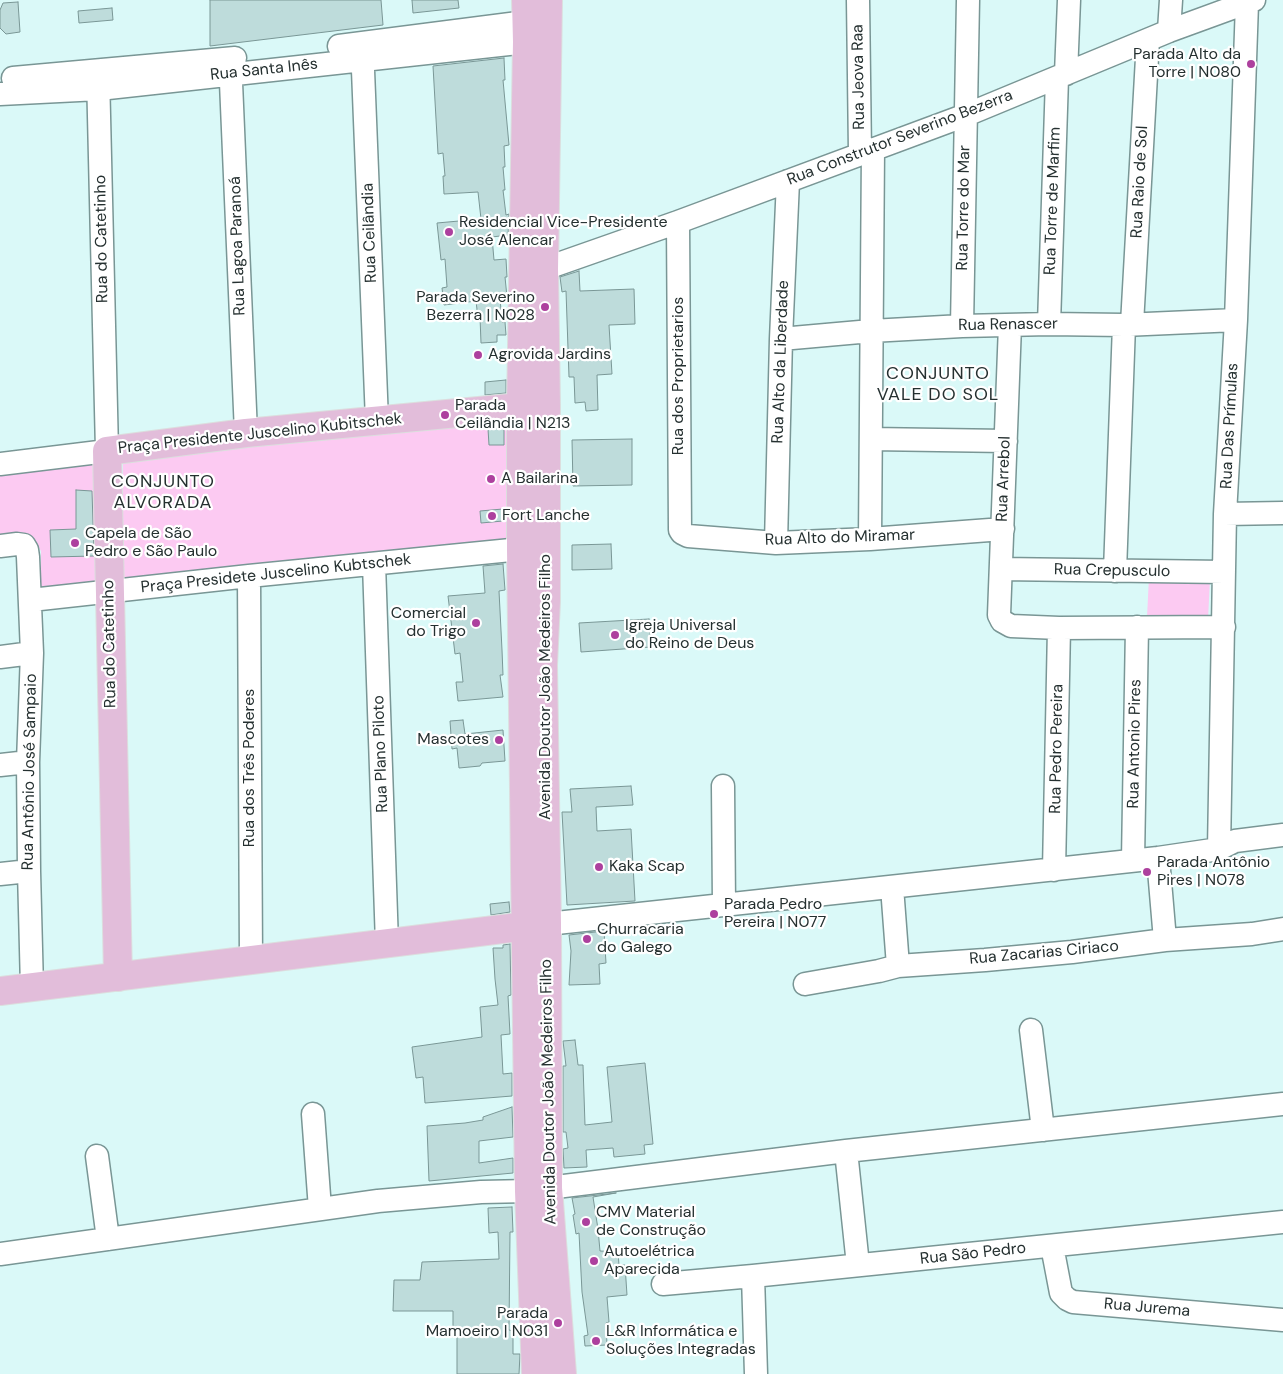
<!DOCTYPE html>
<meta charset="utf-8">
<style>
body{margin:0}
canvas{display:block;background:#daf9f8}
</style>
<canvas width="1283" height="1374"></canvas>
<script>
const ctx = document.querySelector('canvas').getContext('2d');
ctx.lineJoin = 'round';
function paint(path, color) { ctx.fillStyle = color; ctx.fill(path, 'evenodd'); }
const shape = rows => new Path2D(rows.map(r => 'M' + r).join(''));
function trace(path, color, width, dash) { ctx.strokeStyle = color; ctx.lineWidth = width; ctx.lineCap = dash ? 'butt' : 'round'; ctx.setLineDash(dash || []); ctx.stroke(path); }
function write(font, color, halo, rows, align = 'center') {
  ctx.font = font + ' "DM Sans",sans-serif'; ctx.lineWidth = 4.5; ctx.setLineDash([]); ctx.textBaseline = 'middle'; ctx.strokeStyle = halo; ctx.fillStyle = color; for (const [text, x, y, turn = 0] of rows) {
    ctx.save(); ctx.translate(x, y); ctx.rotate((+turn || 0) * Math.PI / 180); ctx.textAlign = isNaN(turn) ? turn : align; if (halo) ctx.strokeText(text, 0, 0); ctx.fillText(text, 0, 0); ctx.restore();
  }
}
paint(shape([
 [513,418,517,525,503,544,122,582,123,454],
 [101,460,105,585,43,590,41,586,41,551,38,546,33,540,0,540,0,471],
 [1149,577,1210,579,1208,620,1147,617]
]), '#fccaf2');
const building = shape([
 [210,0,381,0,383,25,210,46,210,0],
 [412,0,458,0,459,8,413,13,412,0],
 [18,2,20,32,6,34,0,28,0,10,3,3,18,2],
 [112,8,113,20,79,23,78,11,112,8],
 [504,58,505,80,503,80,509,145,504,146,505,167,503,167,505,190,503,190,506,215,509,214,508,235,492,237,494,260,506,259,507,277,505,277,507,297,500,298,502,322,505,322,506,335,497,335,497,342,481,343,480,317,478,318,476,301,444,305,442,288,447,287,445,259,441,260,437,223,481,219,478,192,444,194,443,176,445,176,443,153,438,154,433,66,504,58],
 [579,271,580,291,634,289,635,324,609,325,612,374,597,375,598,410,586,411,585,402,575,403,574,377,569,377,566,291,562,292,560,277,579,271],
 [506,380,506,393,485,395,485,382,506,380],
 [504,428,504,445,489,445,488,429,504,428],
 [632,439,632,485,573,486,572,440,632,439],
 [76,490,92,491,94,556,51,557,50,530,76,529,76,490],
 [503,509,503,521,481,523,480,511,503,509],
 [611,544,612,569,572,570,572,545,611,544],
 [503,564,505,590,499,591,502,650,503,675,500,675,503,697,458,701,456,682,463,682,460,653,455,654,448,596,485,593,483,566,503,564],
 [649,619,651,647,581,652,579,623,649,619],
 [463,720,465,734,503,730,505,761,482,763,480,766,459,768,457,748,452,749,450,721,463,720],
 [631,786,633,805,596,807,597,831,631,829,635,901,567,905,562,812,572,812,570,789,631,786],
 [509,902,510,912,491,915,490,904,509,902],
 [604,931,606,963,599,964,600,984,569,985,571,951,569,935,604,931],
 [510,944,511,995,508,996,510,1034,501,1035,503,1074,512,1073,512,1096,425,1103,423,1077,416,1078,412,1047,482,1037,480,1007,498,1005,495,979,493,948,503,948,503,945,510,944],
 [575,1040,578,1065,583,1065,585,1125,612,1122,607,1067,645,1063,653,1144,644,1145,645,1154,614,1157,613,1148,586,1150,587,1167,564,1168,563,1149,568,1148,566,1132,563,1132,563,1066,566,1066,563,1041,575,1040],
 [512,1107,513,1137,479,1141,479,1163,513,1158,513,1173,429,1181,427,1126,465,1123,483,1120,483,1117,512,1107],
 [616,1193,593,1197,598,1229,600,1251,618,1252,619,1265,625,1265,627,1295,607,1297,609,1322,606,1323,607,1345,585,1346,584,1336,588,1335,582,1292,579,1233,576,1234,573,1215,575,1214,572,1198,616,1193],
 [512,1207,513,1232,510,1232,509,1330,513,1331,513,1354,520,1354,519,1374,457,1374,457,1329,453,1329,453,1311,393,1311,394,1280,420,1280,422,1262,499,1259,498,1232,489,1233,488,1208,512,1207]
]);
paint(building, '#bedcdb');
trace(building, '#7a9796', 1);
const minor = shape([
 [858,0,860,153],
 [1169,31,1171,0],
 [362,45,377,421],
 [339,46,526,22],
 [230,59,246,433],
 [1066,74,1069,0],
 [13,78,235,58],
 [0,94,99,89,527,42],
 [678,222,680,530,682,533,688,536,776,543,870,539,1003,529],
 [544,269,678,222,966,115,1169,31,1254,0],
 [1049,324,1057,78],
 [1132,324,1148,40],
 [1010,325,999,615,1002,621,1011,626,1059,628,1224,627],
 [962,326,968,0],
 [781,339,871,331,962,326,1049,324,1124,325,1236,320],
 [871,439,1006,441],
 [0,464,107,451,98,74],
 [1225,514,1283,513],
 [870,539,873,149],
 [776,543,781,339,788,181],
 [0,546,17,544,24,545,27,550,28,557,32,653,28,762,29,871,32,988],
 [374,564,387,944],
 [1001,569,1224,572],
 [1115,571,1124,325],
 [249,576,251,961],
 [31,600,249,576,521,549],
 [0,657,32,653],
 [0,765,28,762],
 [723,786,724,905],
 [1219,849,1225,514,1236,320,1247,3],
 [1158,858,1165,940],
 [1133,860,1137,627],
 [1054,870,1059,628],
 [0,874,29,871],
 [892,887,898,966],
 [547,924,1158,858,1219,849,1235,841,1283,835],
 [805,984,879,971,898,966,985,960,1072,952,1165,940,1252,934,1283,929],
 [1031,1030,1043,1130],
 [313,1114,320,1209],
 [846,1151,858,1265],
 [97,1156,108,1239],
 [548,1188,846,1151,1283,1104],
 [1052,1246,1061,1293,1067,1299,1073,1302,1283,1320],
 [0,1254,378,1201,481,1192,529,1191],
 [753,1276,756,1374],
 [663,1284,753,1276,1283,1222]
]);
const major = shape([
 [526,0,527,42,521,407,521,549,529,1191,536,1374],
 [548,0,544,269,546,406,546,601,543,665,547,924,548,1188,562,1374],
 [118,977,107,451,246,433,521,407,531,410,535,416],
 [0,991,543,924]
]);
trace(minor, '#799695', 25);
trace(major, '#dcdede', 30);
trace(minor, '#fff', 22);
trace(major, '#e2bdda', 28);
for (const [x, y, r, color] of [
 [1251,64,5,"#ad409e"],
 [449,232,5,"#ad409e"],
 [545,307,5,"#ad409e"],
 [478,355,5,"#ad409e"],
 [445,415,5,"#ad409e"],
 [491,479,5,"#ad409e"],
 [492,516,5,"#ad409e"],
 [75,543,5,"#ad409e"],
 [476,623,5,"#ad409e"],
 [615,635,5,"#ad409e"],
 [499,740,5,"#ad409e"],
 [599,867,5,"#ad409e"],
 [1147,872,5,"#ad409e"],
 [714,914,5,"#ad409e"],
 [587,939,5,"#ad409e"],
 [586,1222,5,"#ad409e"],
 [594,1261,5,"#ad409e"],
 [558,1323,5,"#ad409e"],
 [596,1341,5,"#ad409e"]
]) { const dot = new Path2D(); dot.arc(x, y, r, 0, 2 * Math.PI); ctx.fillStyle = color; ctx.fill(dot); trace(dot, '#fff', 2); }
write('16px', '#253030', '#fff', [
 ["Parada Alto da",1241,55,"right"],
 ["Torre | N080",1241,73,"right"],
 ["Residencial Vice-Presidente",459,223],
 ["José Alencar",459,241],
 ["Parada Severino",535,298,"right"],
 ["Bezerra | N028",535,316,"right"],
 ["Agrovida Jardins",488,355],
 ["Parada",455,406],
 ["Ceilândia | N213",455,424],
 ["A Bailarina",501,479],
 ["Fort Lanche",502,516],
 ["Capela de São",85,534],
 ["Pedro e São Paulo",85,552],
 ["Comercial",466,614,"right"],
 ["do Trigo",466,632,"right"],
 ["Igreja Universal",625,626],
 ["do Reino de Deus",625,644],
 ["Mascotes",489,740,"right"],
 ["Parada Antônio",1157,863],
 ["Pires | N078",1157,881],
 ["Kaka Scap",609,867],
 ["Parada Pedro",724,905],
 ["Pereira | N077",724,923],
 ["Churracaria",597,930],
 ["do Galego",597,948],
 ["CMV Material",596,1213],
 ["de Construção",596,1231],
 ["Autoelétrica",604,1252],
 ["Aparecida",604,1270],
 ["Parada",548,1314,"right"],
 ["Mamoeiro | N031",548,1332,"right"],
 ["L&R Informática e",606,1332],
 ["Soluções Integradas",606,1350]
], 'left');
write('16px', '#253030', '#fff', [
 ["Rua Santa Inês",264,70,-6],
 ["Rua Jeova Raa",859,77,-91],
 ["Rua Construtor Severino Bezerra",900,138,-21],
 ["Rua Raio de Sol",1140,182,-87],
 ["Rua Torre de Marfim",1053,201,-88],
 ["Rua Torre do Mar",964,208,-89],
 ["Rua Ceilândia",370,233,-92],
 ["Rua do Catetinho",102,239,-91],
 ["Rua Lagoa Paranoá",238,246,-92],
 ["Rua Renascer",1008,325,-1],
 ["Rua Alto da Liberdade",781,362,-88],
 ["Rua dos Proprietarios",679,376,-90],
 ["Rua Das Prímulas",1230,426,-87],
 ["Praça Presidente Juscelino Kubitschek",260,434,-6],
 ["Rua Arrebol",1004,479,-88],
 ["Rua Alto do Miramar",840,538,-2],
 ["Rua Crepusculo",1112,571,1],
 ["Praça Presidete Juscelino Kubtschek",276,574,-6],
 ["Rua do Catetinho",110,644,-91],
 ["Avenida Doutor João Medeiros Filho",546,687,-90],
 ["Rua Antonio Pires",1135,744,-89],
 ["Rua Pedro Pereira",1057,749,-89],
 ["Rua Plano Piloto",381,754,-92],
 ["Rua dos Três Poderes",250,768,-90],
 ["Rua Antônio José Sampaio",30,772,-89],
 ["Rua Zacarias Ciriaco",1044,953,-5],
 ["Avenida Doutor João Medeiros Filho",549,1092,-91],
 ["Rua São Pedro",973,1254,-6],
 ["Rua Jurema",1147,1308,5]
]);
ctx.letterSpacing = '1px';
write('18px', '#253030', '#fff', [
 ["CONJUNTO",938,374],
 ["VALE DO SOL",938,395],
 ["CONJUNTO",163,482],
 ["ALVORADA",163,503]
]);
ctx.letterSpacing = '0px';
</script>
